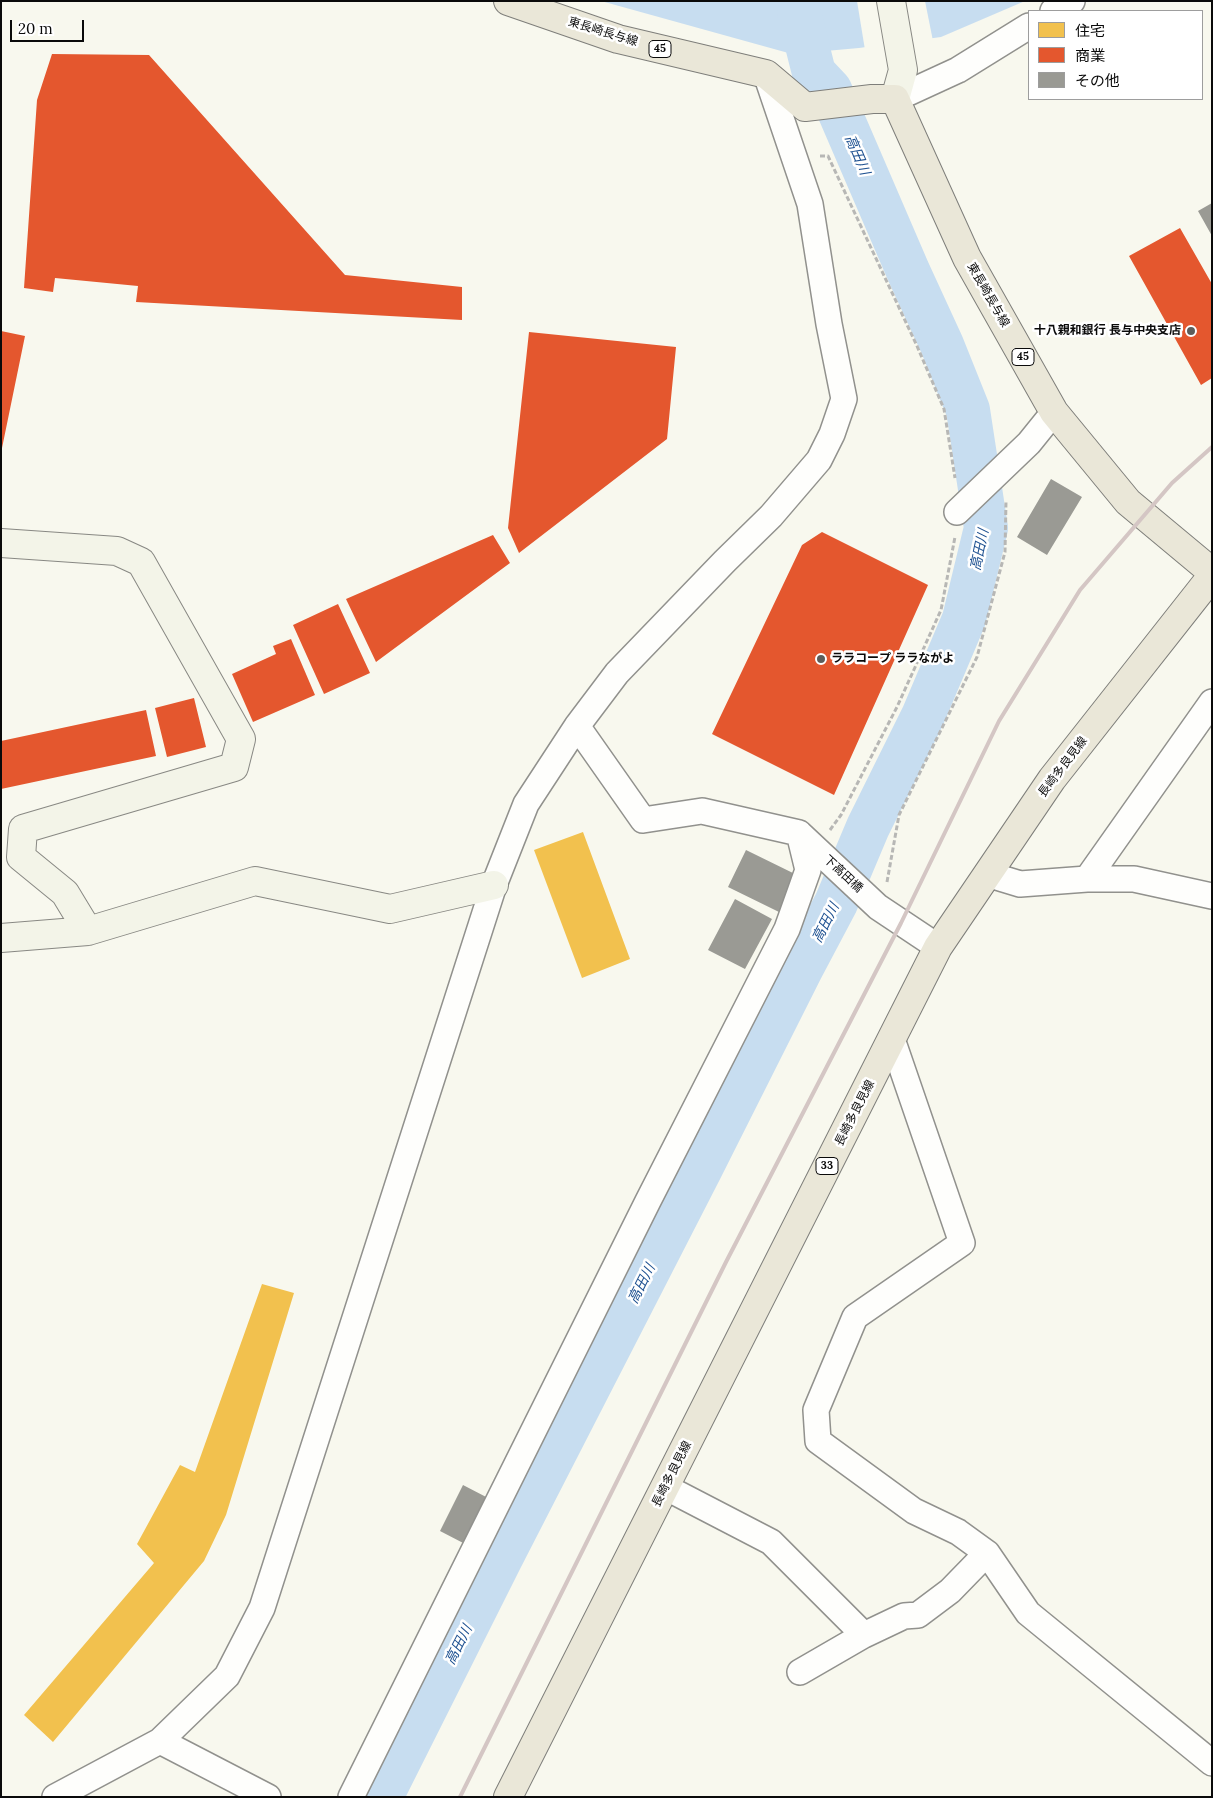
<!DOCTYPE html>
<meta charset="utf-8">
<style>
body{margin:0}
#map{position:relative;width:1213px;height:1798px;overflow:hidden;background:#f8f8ee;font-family:Lora,"Noto Sans JP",serif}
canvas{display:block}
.frame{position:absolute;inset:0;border:2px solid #0a0a0a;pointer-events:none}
.legend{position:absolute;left:1028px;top:10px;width:175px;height:90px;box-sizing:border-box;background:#fff;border:1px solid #9d9d9d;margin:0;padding:6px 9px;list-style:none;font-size:15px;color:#0a0a0a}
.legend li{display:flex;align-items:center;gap:10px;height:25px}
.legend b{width:25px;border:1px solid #9d9d9d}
.scale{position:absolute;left:10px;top:20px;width:74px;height:22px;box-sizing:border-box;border:2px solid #0a0a0a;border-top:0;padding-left:6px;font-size:15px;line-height:18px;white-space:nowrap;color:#0a0a0a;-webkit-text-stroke:4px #fff;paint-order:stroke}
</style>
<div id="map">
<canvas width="1213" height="1798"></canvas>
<div class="frame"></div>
<ul class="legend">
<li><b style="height:14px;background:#f2c14e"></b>住宅</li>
<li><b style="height:14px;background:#e4572e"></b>商業</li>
<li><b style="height:14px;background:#9a9a94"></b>その他</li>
</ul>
<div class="scale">20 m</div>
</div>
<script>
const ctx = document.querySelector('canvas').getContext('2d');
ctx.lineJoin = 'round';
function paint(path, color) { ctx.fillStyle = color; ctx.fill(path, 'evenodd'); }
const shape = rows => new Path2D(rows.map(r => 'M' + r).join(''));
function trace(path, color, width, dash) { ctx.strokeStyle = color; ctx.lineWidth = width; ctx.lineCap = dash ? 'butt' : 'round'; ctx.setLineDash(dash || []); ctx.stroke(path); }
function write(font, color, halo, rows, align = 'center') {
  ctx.font = font + ' Lora,"Noto Sans JP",serif'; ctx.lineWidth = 5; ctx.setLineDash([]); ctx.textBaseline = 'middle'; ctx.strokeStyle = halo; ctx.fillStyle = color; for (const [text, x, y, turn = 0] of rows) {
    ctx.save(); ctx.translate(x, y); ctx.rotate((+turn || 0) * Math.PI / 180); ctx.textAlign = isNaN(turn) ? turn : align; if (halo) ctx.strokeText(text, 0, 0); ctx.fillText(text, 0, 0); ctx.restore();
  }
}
paint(shape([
 [601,1,1025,1,941,37,859,48,792,54]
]), '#c7ddf0');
paint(shape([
 [857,1,925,1,933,41,865,50]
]), '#f8f8ee');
paint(shape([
 [583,832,630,959,582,978,534,850],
 [262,1284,294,1293,226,1515,204,1561,53,1742,24,1715,154,1563,137,1544,180,1465,195,1472]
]), '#f2c14e');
paint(shape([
 [52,54,149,55,345,275,462,287,462,320,136,302,138,286,55,278,53,292,24,288,37,100],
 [1180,228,1212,284,1212,378,1201,385,1129,256],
 [1,331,25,336,2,448,1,448],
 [529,332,676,347,667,439,519,553,508,528],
 [822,532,928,585,834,795,712,734,802,545],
 [493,535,510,563,376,662,346,599],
 [338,604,370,673,324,694,293,625],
 [291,639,315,695,253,722,232,674,276,654,273,646],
 [194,698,206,747,167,757,155,708],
 [146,710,156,756,1,789,1,741]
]), '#e4572e');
trace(shape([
 [381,1797,501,1558,700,1170,801,969,836,903,868,827,923,716,964,619,986,528,968,410,942,345,908,271,830,90,814,73,799,13]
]), '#c7ddf0', 44);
paint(shape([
 [1212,203,1212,236,1198,211],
 [1051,479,1082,497,1047,555,1017,537],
 [746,850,797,875,779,912,728,887],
 [735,899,772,919,745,969,708,950],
 [463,1485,490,1499,467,1545,440,1531]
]), '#9a9a94');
const street = shape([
 [1053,11,1072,1],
 [895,99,958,70,1029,26],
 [957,512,1029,443,1054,412],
 [577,726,643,820,702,811,799,833,878,907,938,947],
 [987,874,1020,884,1087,879,1212,702],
 [1087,879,1134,879,1212,896],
 [892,1039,962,1243,855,1317,816,1410,818,1441,914,1511,958,1532,987,1553,1028,1613,1212,1763],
 [665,1487,771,1542,864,1635,904,1616,918,1615,950,1591,987,1553],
 [800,1672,864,1635],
 [160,1741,268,1797],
 [55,1797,160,1741,227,1676,262,1608,494,885,526,804,577,726,617,673,725,561,771,516,819,460,832,434,844,399,829,324,810,204,766,74],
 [351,1797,648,1201,787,929,808,870,799,833]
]);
const secondary = shape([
 [891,1,903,70,895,99],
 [1,543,117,551,141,562,241,739,234,767,23,829,21,857,65,893,88,931],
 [1,938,88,931,255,881,390,909,494,885]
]);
const primary = shape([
 [508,1,618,39,766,74,805,107,872,99,895,99,967,258,1054,412,1128,502,1212,572],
 [508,1797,938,947,1052,779,1212,576]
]);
trace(street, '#91918d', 28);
trace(secondary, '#888883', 30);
trace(primary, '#7e7e7a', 30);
trace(shape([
 [820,156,828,156,917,346,944,409,955,478],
 [830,830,841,815,897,707,941,610,955,537],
 [887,882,899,815,977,657,1005,552,1006,501]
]), '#b7b7b5', 3, [5, 2.5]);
trace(street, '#fefefc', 25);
trace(secondary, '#f3f4e8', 28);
trace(primary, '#eae7d8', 28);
trace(shape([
 [460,1797,726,1262,901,923,999,721,1080,590,1172,483,1212,447]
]), '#d4c6c4', 4);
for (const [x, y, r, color] of [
 [1191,331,5,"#5d5d5a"],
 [821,659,5,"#5d5d5a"]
]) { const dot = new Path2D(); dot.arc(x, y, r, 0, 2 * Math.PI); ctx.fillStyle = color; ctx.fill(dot); trace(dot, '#fff', 2); }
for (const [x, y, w] of [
 [660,49,22],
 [1023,357,22],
 [827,1166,22]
]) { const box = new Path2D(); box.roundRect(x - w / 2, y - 8.5, w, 17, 4); ctx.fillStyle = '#fff'; ctx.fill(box); trace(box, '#0a0a0a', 1); }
write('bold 11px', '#0a0a0a', null, [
 ["45",660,49],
 ["45",1023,357],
 ["33",827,1166]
]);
write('12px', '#0a0a0a', '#fff', [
 ["東長崎長与線",603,32,17],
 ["東長崎長与線",988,295,60],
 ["長崎多良見線",1063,767,-53],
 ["下高田橋",843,874,43],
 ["長崎多良見線",855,1113,-63],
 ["長崎多良見線",672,1474,-63]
]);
write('bold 12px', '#0a0a0a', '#fff', [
 ["十八親和銀行 長与中央支店",1181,331],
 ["ララコープ ララながよ",831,659,"left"]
], 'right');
write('italic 14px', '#1e5191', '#fff', [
 ["高田川",857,155,67],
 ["高田川",980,550,-78],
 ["高田川",826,923,-63],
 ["高田川",642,1284,-63],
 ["高田川",459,1645,-63]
]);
</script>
